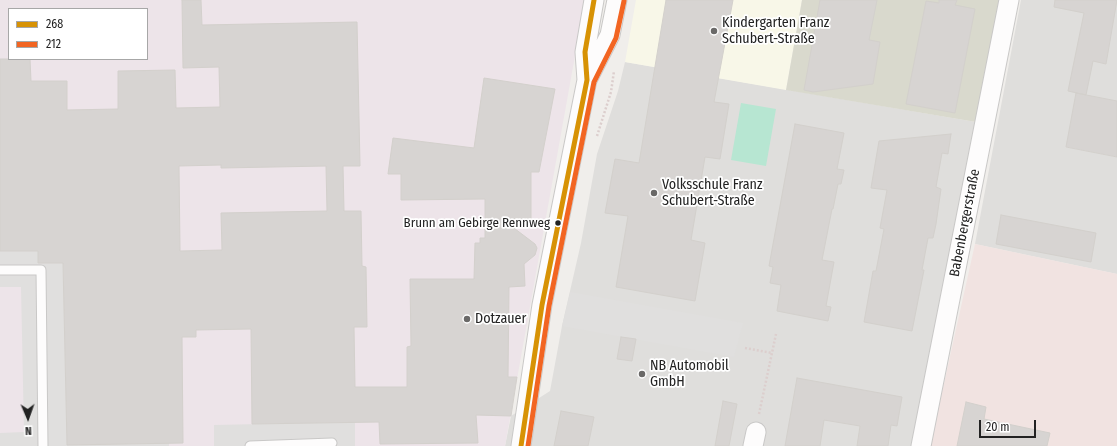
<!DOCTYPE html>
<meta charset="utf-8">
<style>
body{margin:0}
#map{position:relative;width:1117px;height:446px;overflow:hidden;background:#f0eeeb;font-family:"Fira Sans Condensed",sans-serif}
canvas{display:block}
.legend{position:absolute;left:8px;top:8px;width:140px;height:52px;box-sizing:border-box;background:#fff;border:1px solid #a7a7a7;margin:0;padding:5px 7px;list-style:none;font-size:12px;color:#222}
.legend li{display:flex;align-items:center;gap:8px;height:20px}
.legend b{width:20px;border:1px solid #a7a7a7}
.north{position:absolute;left:8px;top:398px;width:40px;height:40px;-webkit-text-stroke:3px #fff;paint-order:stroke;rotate:178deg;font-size:11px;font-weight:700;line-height:16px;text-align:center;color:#222}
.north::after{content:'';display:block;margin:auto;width:14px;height:18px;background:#222;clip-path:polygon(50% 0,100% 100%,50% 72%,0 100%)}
.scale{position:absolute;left:979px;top:420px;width:57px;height:18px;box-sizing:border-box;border:2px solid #222;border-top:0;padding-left:5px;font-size:12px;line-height:14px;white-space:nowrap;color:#222;-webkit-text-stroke:3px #fff;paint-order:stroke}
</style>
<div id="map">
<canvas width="1117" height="446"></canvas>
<ul class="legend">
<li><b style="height:5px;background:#d79205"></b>268</li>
<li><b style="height:5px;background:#f26522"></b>212</li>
</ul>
<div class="north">N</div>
<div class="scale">20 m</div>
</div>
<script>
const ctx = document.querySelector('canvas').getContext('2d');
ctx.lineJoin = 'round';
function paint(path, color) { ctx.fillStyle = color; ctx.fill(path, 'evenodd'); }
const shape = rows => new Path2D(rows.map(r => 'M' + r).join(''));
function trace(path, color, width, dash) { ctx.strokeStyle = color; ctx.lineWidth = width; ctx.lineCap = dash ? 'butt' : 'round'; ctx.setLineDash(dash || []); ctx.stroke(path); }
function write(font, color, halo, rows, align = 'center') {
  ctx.font = font + ' "Fira Sans Condensed",sans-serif'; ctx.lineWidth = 3.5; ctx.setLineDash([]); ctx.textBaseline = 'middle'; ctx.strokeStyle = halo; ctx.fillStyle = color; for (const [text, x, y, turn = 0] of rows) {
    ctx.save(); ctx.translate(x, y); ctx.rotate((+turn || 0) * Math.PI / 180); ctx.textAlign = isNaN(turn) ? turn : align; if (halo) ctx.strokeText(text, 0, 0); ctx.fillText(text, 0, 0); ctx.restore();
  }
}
paint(shape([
 [1021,0,1117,0,1117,101,1066,147,1117,157,1117,274,975,244],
 [625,62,976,122,914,446,505,446,511,416,550,391,562,326,581,243,597,154,618,91]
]), '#dfdedc');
paint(shape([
 [975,244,1117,274,1117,446,930,446]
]), '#f1e3e1');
paint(shape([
 [0,0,585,0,505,446,0,446],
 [9,9,147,9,147,59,9,59]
]), '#ede4e9');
paint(shape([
 [636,0,802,0,786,90,625,62]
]), '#f8f7e8');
paint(shape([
 [802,0,1000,0,976,122,786,90]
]), '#d9d9cd');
paint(shape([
 [741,103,776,109,766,166,731,160]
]), '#b7e6d2');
paint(shape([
 [0,251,38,251,39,263,63,263,67,445,169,443,169,446,0,446,0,433,24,432,21,287,0,287],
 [570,292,743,323,734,357,562,326],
 [355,422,355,446,214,446,214,425]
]), '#e0dfde');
const building = shape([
 [182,0,201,0,202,25,357,22,360,166,343,166,344,211,361,211,362,266,366,267,367,327,354,327,355,387,407,387,407,347,411,346,410,279,474,279,475,243,480,243,480,238,485,238,485,199,401,200,401,174,388,174,393,138,474,148,484,78,555,89,539,172,531,172,531,219,502,219,535,244,537,248,535,255,524,264,525,286,509,287,508,377,517,377,511,416,476,415,478,443,380,444,379,422,252,424,251,329,196,330,196,337,182,337,183,443,67,445,63,263,38,263,38,251,0,251,0,59,30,59,31,81,67,81,67,110,118,109,118,71,175,70,176,108,220,107,219,67,183,68,182,0],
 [221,165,221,168,326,166,327,211,221,213,222,250,180,251,179,166,221,165],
 [666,0,733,0,714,102,729,104,720,159,705,157,691,240,705,243,695,301,616,287,628,216,605,213,615,159,639,163,666,0],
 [820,0,877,0,869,40,880,42,873,84,813,92,804,90,820,0],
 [939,0,957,0,955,5,975,9,955,113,906,104,926,1,939,3,939,0],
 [1055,0,1117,0,1106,64,1093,61,1086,95,1068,91,1084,13,1054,7,1055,0],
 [1076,93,1117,101,1117,157,1066,147,1076,93],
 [795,124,844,133,837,169,844,170,841,184,838,184,833,209,832,209,822,260,834,262,826,306,831,307,828,321,777,311,781,285,770,283,773,267,769,266,795,124],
 [951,134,948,154,942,153,936,187,941,189,936,224,933,238,928,238,922,270,924,270,912,331,864,322,873,271,876,271,884,229,880,228,887,190,871,188,879,141,951,134],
 [1001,215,1096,233,1091,262,996,244,1001,215],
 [621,337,636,339,632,361,617,359,621,337],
 [797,378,902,397,897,426,891,425,888,446,857,446,860,426,824,420,820,446,785,446,797,378],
 [723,401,737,404,729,446,715,446,723,401],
 [966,402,986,407,984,419,1050,433,1047,446,957,446,966,402],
 [561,411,594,417,588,446,554,446,561,411]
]);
paint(building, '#d7d4d2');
trace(building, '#d3d0cc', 1);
const lane = shape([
 [0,270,41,270,43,446],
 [250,446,332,443]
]);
const street = shape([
 [587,80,585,52,594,0],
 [521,446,542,305,587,80,610,35,617,0],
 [753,446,756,432],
 [921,446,1009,0]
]);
trace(lane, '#c9c8c7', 11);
trace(street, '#c9c8c7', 21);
trace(shape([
 [597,136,611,92,614,71],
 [745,348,772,353],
 [759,414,776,334]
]), '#dccecd', 2.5, [2, 2]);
trace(lane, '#fdfcfc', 9);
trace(street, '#fdfcfc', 19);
trace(shape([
 [521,446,542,305,587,80,585,52,594,0]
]), '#d79205', 5);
trace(shape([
 [528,446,549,306,594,82,616,38,624,1]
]), '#f26522', 5);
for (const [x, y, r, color] of [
 [714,31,4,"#6a6968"],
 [654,193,4,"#6a6968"],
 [558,223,3.5,"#222"],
 [467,319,4,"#6a6968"],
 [642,374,4,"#6a6968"]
]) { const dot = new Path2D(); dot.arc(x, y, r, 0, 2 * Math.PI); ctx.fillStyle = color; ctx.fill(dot); trace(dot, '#fff', 1.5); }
write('13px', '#222', '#fff', [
 ["Brunn am Gebirge Rennweg",550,223]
], 'right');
write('14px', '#222', '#fff', [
 ["Kindergarten Franz",722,23],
 ["Schubert-Straße",722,39],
 ["Volksschule Franz",662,185],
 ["Schubert-Straße",662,201],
 ["Dotzauer",475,319],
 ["NB Automobil",650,366],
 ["GmbH",650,382]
], 'left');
write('14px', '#222', '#fff', [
 ["Babenbergerstraße",965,223,-79]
]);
</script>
